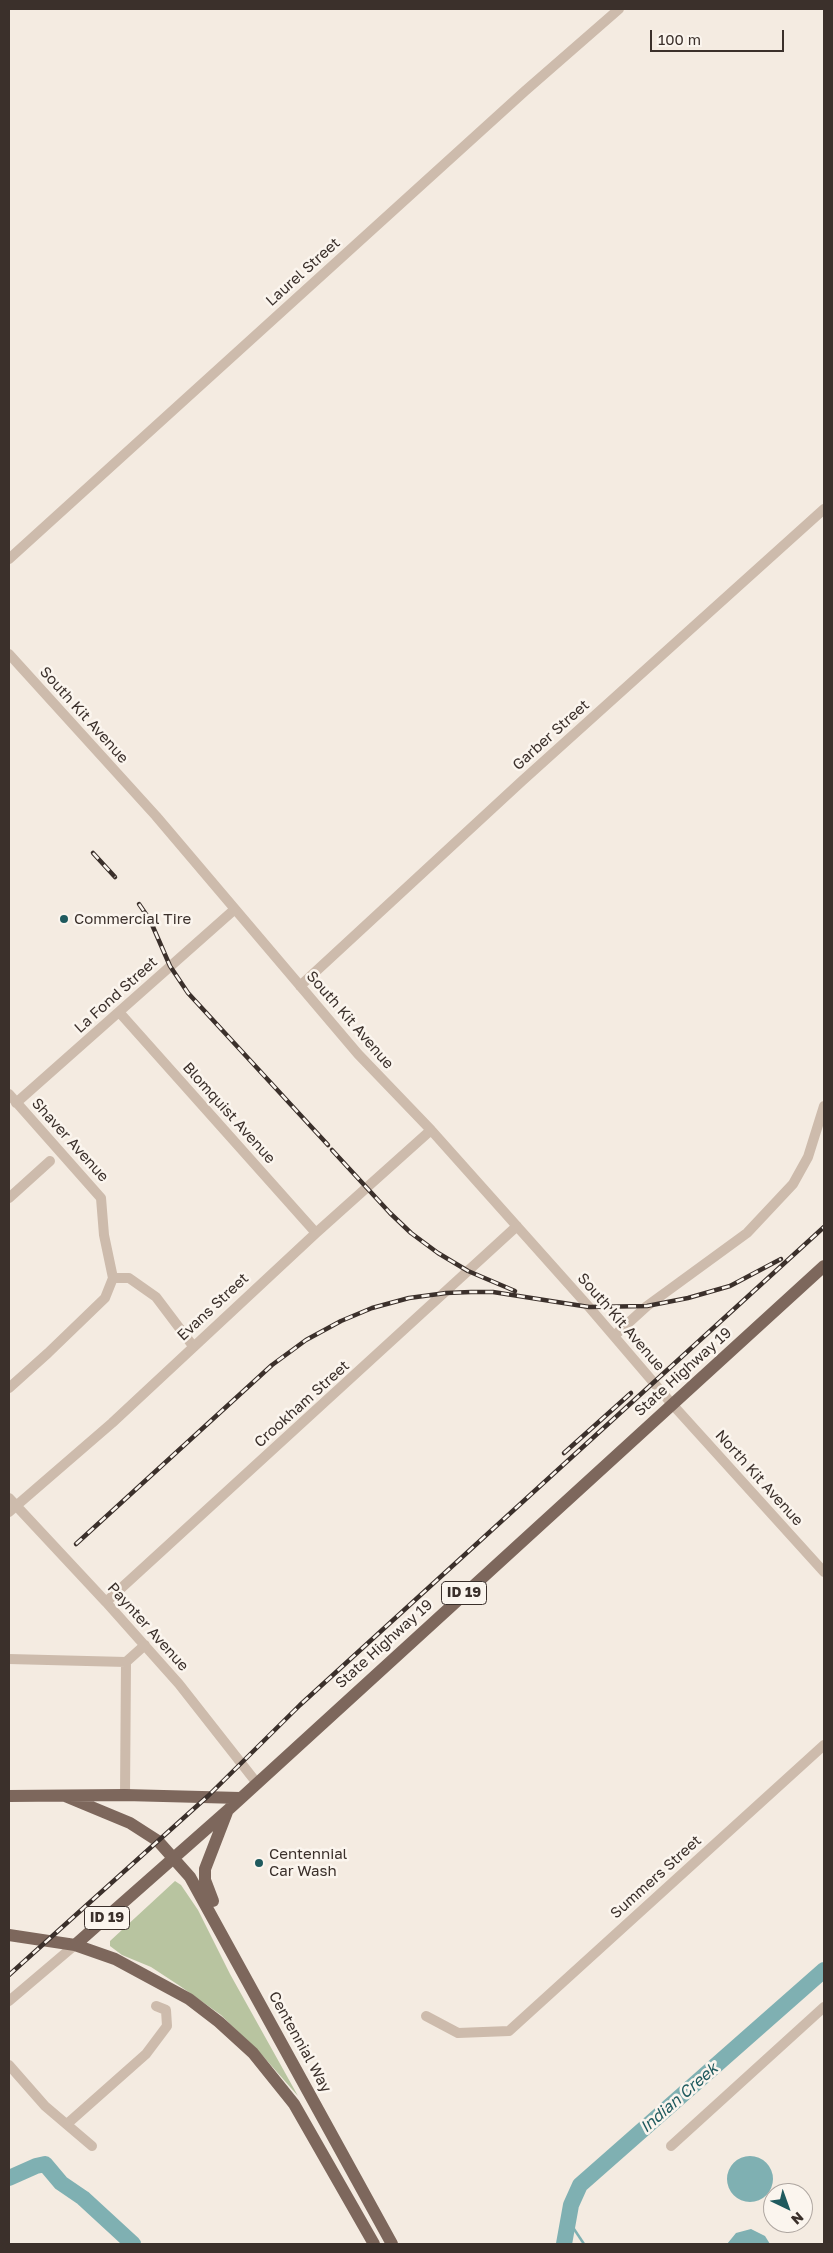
<!DOCTYPE html>
<style>
body{margin:0}
#map{position:relative;width:833px;height:2253px;overflow:hidden;background:#f4ebe1;font-family:"Golos Text",sans-serif}
canvas{display:block}
.frame{position:absolute;inset:0;border:10px solid #3b302b;pointer-events:none}
.north{position:absolute;left:763px;top:2183px;width:50px;height:50px;box-sizing:border-box;background:#fbf5ee;border:1px solid #aea6a0;border-radius:50%;rotate:138deg;font-size:14px;font-weight:700;line-height:20px;text-align:center;color:#3b302b}
.north::after{content:'';display:block;margin:auto;width:18px;height:22px;background:#1f5a5e;clip-path:polygon(50% 0,100% 100%,50% 72%,0 100%)}
.scale{position:absolute;left:650px;top:30px;width:134px;height:22px;box-sizing:border-box;border:2px solid #3b302b;border-top:0;padding-left:6px;font-size:15px;line-height:18px;white-space:nowrap;color:#3b302b;-webkit-text-stroke:4px #fbf5ee;paint-order:stroke}
</style>
<div id="map">
<canvas width="833" height="2253"></canvas>
<div class="frame"></div>
<div class="north">N</div>
<div class="scale">100 m</div>
</div>
<script>
const ctx = document.querySelector('canvas').getContext('2d');
ctx.lineJoin = 'round';
function paint(path, color) { ctx.fillStyle = color; ctx.fill(path, 'evenodd'); }
const shape = rows => new Path2D(rows.map(r => 'M' + r).join(''));
function trace(path, color, width, dash) { ctx.strokeStyle = color; ctx.lineWidth = width; ctx.lineCap = dash ? 'butt' : 'round'; ctx.setLineDash(dash || []); ctx.stroke(path); }
function write(font, color, halo, rows, align = 'center') {
  ctx.font = font + ' "Golos Text",sans-serif'; ctx.lineWidth = 5; ctx.setLineDash([]); ctx.textBaseline = 'middle'; ctx.strokeStyle = halo; ctx.fillStyle = color; for (const [text, x, y, turn = 0] of rows) {
    ctx.save(); ctx.translate(x, y); ctx.rotate((+turn || 0) * Math.PI / 180); ctx.textAlign = isNaN(turn) ? turn : align; if (halo) ctx.strokeText(text, 0, 0); ctx.fillText(text, 0, 0); ctx.restore();
  }
}
paint(shape([
 [175,1881,181,1885,198,1910,230,1974,298,2096,262,2055,221,2015,180,1986,151,1967,122,1955,110,1946,110,1941]
]), '#b8c4a0');
paint(shape([
 '727 2179a23 23 0 1 1 46 0a23 23 0 1 1-46 0Z',
 [751,2229,765,2236,770,2244,727,2244,736,2233]
]), '#7fb0b2');
trace(shape([
 [568,2220,584,2244]
]), '#7fb0b2', 2.5);
trace(shape([
 [9,2178,36,2166,45,2164,61,2183,83,2198,133,2244],
 [564,2244,571,2205,580,2185,824,1970]
]), '#7fb0b2', 16);
trace(shape([
 [9,559,525,91,619,9],
 [9,654,156,816,358,1054,431,1130,589,1307,672,1404,824,1572],
 [300,986,522,781,824,509],
 [119,1012,316,1233],
 [9,1094,101,1198,104,1235,113,1278],
 [16,1103,235,909],
 [9,1198,50,1161],
 [113,1278,129,1278,156,1297,193,1346],
 [614,1336,647,1306,747,1233,793,1184,808,1157,824,1106],
 [9,1388,48,1353,105,1298,113,1278],
 [9,1498,106,1602,179,1684,256,1782],
 [9,1512,112,1423,316,1233,431,1130],
 [106,1602,517,1226],
 [9,1659,126,1662,145,1645],
 [125,1795,126,1662],
 [9,2001,75,1945],
 [426,2016,458,2033,509,2031,824,1745],
 [9,2065,45,2106,92,2146],
 [67,2124,146,2054,167,2026,166,2010,156,2006],
 [671,2146,824,2007]
]), '#cdbbac', 10);
trace(shape([
 [9,1796,125,1795,240,1798],
 [65,1796,130,1823,158,1841,190,1877,392,2244],
 [213,1901,205,1880,205,1869,227,1812],
 [9,1935,75,1945,115,1959,189,1999,219,2022,253,2053,294,2104,374,2244],
 [75,1945,228,1810,824,1266]
]), '#7d675c', 12);
const rail = shape([
 [93,853,115,877],
 [139,904,150,920,170,966,188,993,328,1145],
 [332,1150,390,1213,411,1233,438,1253,468,1271,515,1291],
 [564,1453,631,1393],
 [76,1544,272,1365,306,1340,341,1321,372,1308,409,1298,446,1293,471,1292,493,1292,589,1307,647,1306,688,1298,730,1286,781,1259],
 [9,1975,208,1796,300,1705,824,1227]
]);
trace(rail, '#3b302b', 4.5);
trace(rail, '#fbf5ee', 2.5, [8]);
for (const [x, y, r, color] of [
 [64,919,5,"#1f5a5e"],
 [259,1863,5,"#1f5a5e"]
]) { const dot = new Path2D(); dot.arc(x, y, r, 0, 2 * Math.PI); ctx.fillStyle = color; ctx.fill(dot); trace(dot, '#fbf5ee', 2); }
for (const [x, y, w] of [
 [464,1593,45],
 [107,1918,45]
]) { const box = new Path2D(); box.roundRect(x - w / 2, y - 11.5, w, 23, 4); ctx.fillStyle = '#fbf5ee'; ctx.fill(box); trace(box, '#3b302b', 1); }
write('bold 14px', '#3b302b', null, [
 ["ID 19",464,1593],
 ["ID 19",107,1918]
]);
write('15px', '#3b302b', '#fbf5ee', [
 ["Laurel Street",303,272,-42],
 ["South Kit Avenue",84,715,48],
 ["Garber Street",551,735,-42],
 ["La Fond Street",116,995,-42],
 ["South Kit Avenue",350,1020,49],
 ["Blomquist Avenue",229,1113,48],
 ["Shaver Avenue",70,1140,48],
 ["Evans Street",213,1307,-43],
 ["South Kit Avenue",621,1322,49],
 ["State Highway 19",683,1372,-42],
 ["Crookham Street",302,1404,-42],
 ["North Kit Avenue",759,1478,48],
 ["Paynter Avenue",148,1627,48],
 ["State Highway 19",384,1644,-42],
 ["Summers Street",656,1877,-42],
 ["Centennial Way",300,2042,61]
]);
write('15px', '#3b302b', '#fbf5ee', [
 ["Commercial Tire",74,919],
 ["Centennial",269,1854],
 ["Car Wash",269,1871]
], 'left');
write('italic 16px', '#1f5a5e', '#fbf5ee', [
 ["Indian Creek",679,2098,-41]
]);
</script>
